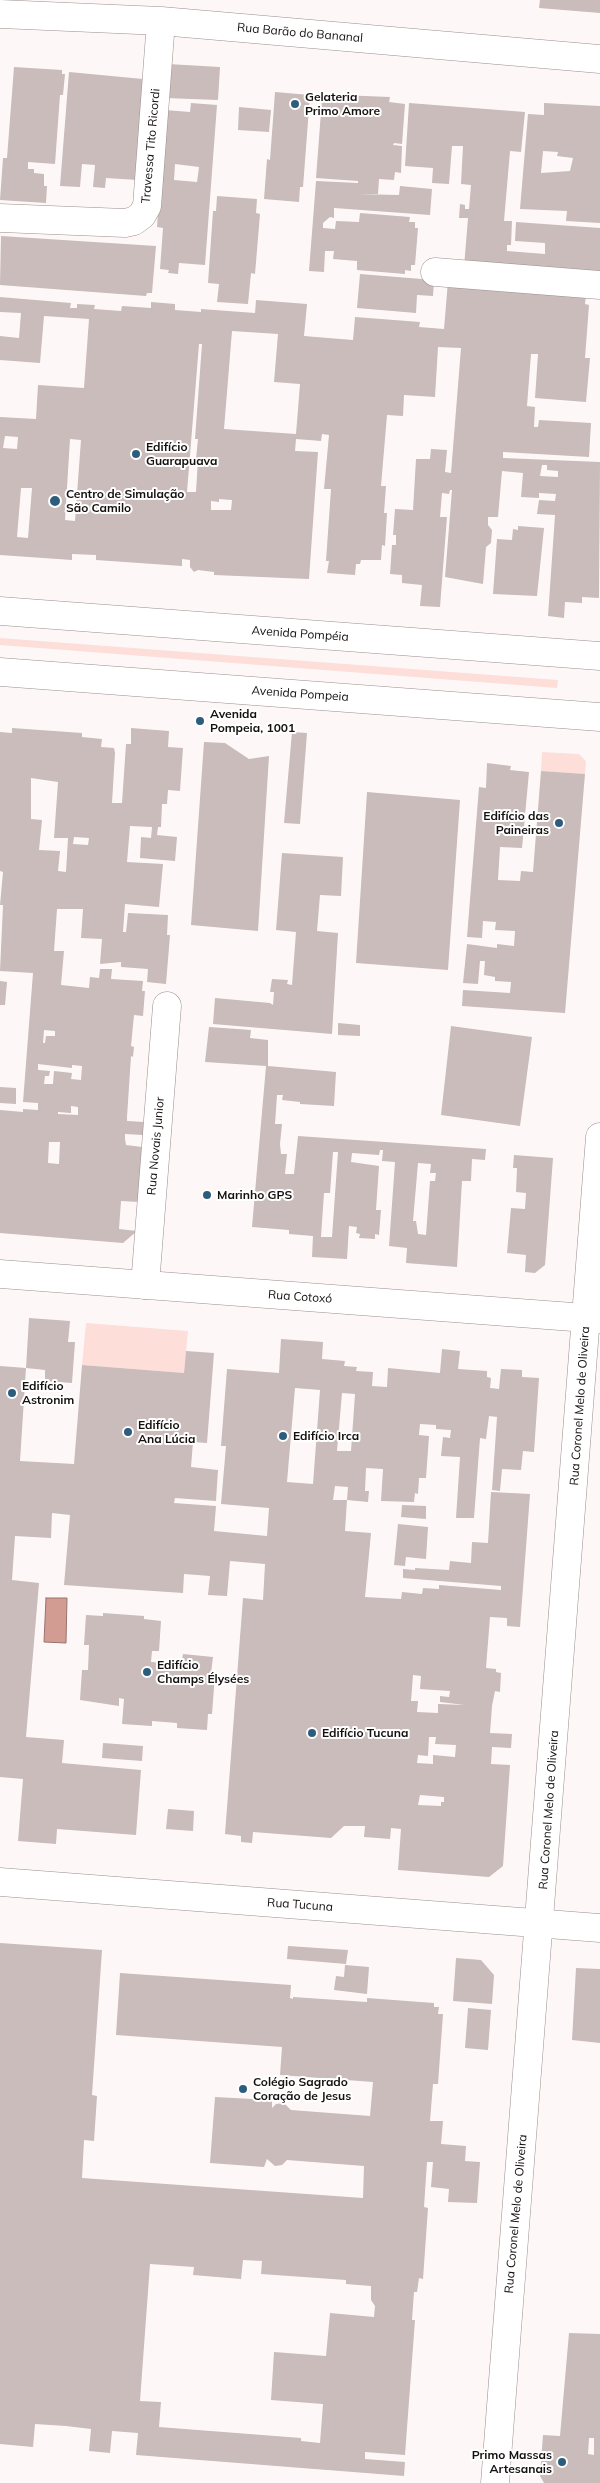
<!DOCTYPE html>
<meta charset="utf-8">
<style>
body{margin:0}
canvas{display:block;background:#fdf8f7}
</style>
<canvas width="600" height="2483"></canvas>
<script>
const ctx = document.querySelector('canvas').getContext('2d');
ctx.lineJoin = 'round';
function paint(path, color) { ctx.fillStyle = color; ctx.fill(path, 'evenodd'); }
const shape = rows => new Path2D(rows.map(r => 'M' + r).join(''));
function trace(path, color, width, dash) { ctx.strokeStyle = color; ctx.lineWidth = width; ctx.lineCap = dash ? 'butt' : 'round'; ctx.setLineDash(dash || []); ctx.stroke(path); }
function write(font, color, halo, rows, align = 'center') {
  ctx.font = font + ' Mulish,sans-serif'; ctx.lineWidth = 4; ctx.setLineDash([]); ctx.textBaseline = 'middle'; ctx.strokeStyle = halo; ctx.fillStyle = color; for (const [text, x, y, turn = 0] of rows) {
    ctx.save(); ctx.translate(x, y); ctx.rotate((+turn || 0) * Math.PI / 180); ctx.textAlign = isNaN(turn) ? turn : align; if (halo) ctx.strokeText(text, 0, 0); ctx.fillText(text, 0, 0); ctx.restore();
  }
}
paint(shape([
 [0,638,558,680,557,688,0,645],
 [542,752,579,754,586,761,585,774,541,771],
 [86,1323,188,1331,184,1373,82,1365]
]), '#fdded9');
const water = shape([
 [46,1598,67,1598,66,1643,44,1642,46,1598]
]);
paint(water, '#d39c93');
trace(water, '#9a726c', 1);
paint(shape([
 [540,0,600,0,600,13,539,8],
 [168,64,220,67,218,100,165,98],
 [14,67,62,70,62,74,65,74,63,95,60,95,55,164,28,162,28,169,34,169,34,173,44,174,44,186,47,186,46,203,0,200,3,158,7,158],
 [69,72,143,79,138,180,106,178,105,188,93,187,95,165,82,164,80,187,60,186],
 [275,92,310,95,303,187,300,187,299,202,264,199,267,159,270,160],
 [340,95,390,97,389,102,405,104,402,144,394,143,393,145,402,146,401,173,395,172,394,180,379,179,378,194,358,194,399,195,400,186,432,189,430,215,334,208,334,218,330,217,323,223,323,228,335,229,336,221,359,222,360,213,410,217,409,222,415,222,415,228,418,228,415,265,411,265,411,271,405,270,405,274,357,270,357,261,333,259,334,251,325,251,324,272,309,271,316,181,358,183,358,181,316,178,322,99,340,101],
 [191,103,217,105,205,265,179,263,178,274,168,273,169,270,160,269,163,228,157,227,165,110,190,112],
 [175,164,199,167,197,182,174,180],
 [409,103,525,112,521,152,510,151,504,221,512,221,511,245,507,245,507,251,545,254,545,243,515,241,516,222,600,228,600,277,464,267,468,218,459,218,460,204,465,205,465,209,469,209,471,185,461,184,463,146,452,146,449,184,432,183,433,168,405,166],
 [544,103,600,106,600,223,566,221,567,211,520,209,528,114,544,115],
 [543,151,558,152,557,156,573,158,570,171,541,173],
 [239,107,271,110,269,132,238,130],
 [217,196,257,199,256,213,260,214,255,274,251,273,248,304,217,302,219,284,208,283,213,211,216,211],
 [1,236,156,246,152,293,147,293,146,296,0,285],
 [360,274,434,280,433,296,417,295,416,313,357,308],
 [448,281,586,295,585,304,589,305,585,358,590,358,586,402,535,398,538,354,531,354,527,406,535,407,534,427,538,427,539,420,591,423,589,457,503,452,503,458,600,462,599,598,582,597,582,603,565,602,564,618,548,616,555,515,537,514,539,500,555,501,556,494,539,493,539,498,521,497,523,473,502,471,498,517,488,517,488,525,492,530,491,543,486,547,483,584,445,577,452,490,450,490,449,494,442,493,440,517,447,517,440,607,420,606,422,585,402,583,402,575,390,574,392,545,396,545,396,535,393,535,395,509,413,510,416,459,430,459,431,449,447,450,445,472,451,473,461,348,438,347,435,397,404,395,403,416,387,415,381,486,386,486,384,513,387,513,385,546,382,545,381,560,361,560,360,564,356,564,355,575,327,573,329,561,326,561,331,489,324,489,329,435,322,434,321,441,296,439,295,451,318,452,309,579,214,575,214,572,198,570,194,572,190,567,190,560,182,559,182,566,96,560,96,555,72,554,72,560,0,555,0,417,36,419,38,385,84,388,89,319,44,316,40,363,0,360,0,336,19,338,21,313,0,312,0,297,71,303,70,308,77,308,77,304,95,305,94,309,121,311,122,306,151,308,151,302,175,304,175,310,201,312,201,309,255,313,256,300,307,304,304,336,353,340,355,317,420,322,419,327,444,329],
 [232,331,278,334,274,382,300,384,296,434,224,429],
 [199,344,202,344,195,439,198,439,196,459,198,459,196,492,187,492],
 [5,436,18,437,17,449,3,448],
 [70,439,81,440,75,521,65,520],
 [542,465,547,465,547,470,558,471,558,477,540,476],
 [21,488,32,488,28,538,17,537],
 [219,499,232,500,231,510,211,510,211,501,219,502],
 [518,526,544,528,537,596,493,594,497,539,512,540,513,529,518,530],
 [12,728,82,733,82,737,102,739,101,747,114,748,115,753,112,803,122,803,126,744,131,744,131,728,169,731,168,747,183,748,180,791,168,790,167,804,162,804,161,827,158,827,157,835,177,837,175,861,140,858,141,837,151,838,152,827,130,826,127,862,163,864,159,907,125,904,123,932,126,932,128,913,168,915,167,935,170,935,166,984,147,982,148,969,121,967,121,962,100,964,102,939,81,938,83,909,57,909,54,951,64,951,61,985,89,988,90,977,99,978,100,969,112,969,111,979,143,981,142,991,145,991,143,1016,134,1015,131,1046,134,1047,133,1057,131,1056,127,1117,127,1121,144,1122,143,1135,125,1134,125,1139,126,1145,142,1147,139,1202,121,1201,119,1229,137,1231,123,1243,0,1233,0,1110,23,1112,23,1109,38,1110,38,1103,23,1102,33,973,0,971,3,905,0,905,3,872,0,871,0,732,12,733],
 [31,778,58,782,54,838,68,838,66,872,58,871,60,851,39,850,42,820,31,819],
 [74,837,89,838,88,845,73,844],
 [44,1030,55,1031,55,1036,46,1036,45,1043,43,1043],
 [38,1064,72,1068,72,1065,82,1066,81,1080,71,1079,72,1073,54,1071,53,1084,44,1084,45,1076,49,1076,50,1071,38,1070],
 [71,1106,78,1107,78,1115,58,1114,58,1112,71,1113],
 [49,1142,60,1142,59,1164,48,1163],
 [292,732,307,733,300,824,284,823],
 [204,742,225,743,249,759,269,756,258,931,191,925],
 [487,763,511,766,510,770,529,772,522,848,500,847,498,880,520,881,521,871,533,872,541,771,585,774,565,1013,462,1006,463,990,510,993,511,982,495,981,495,977,484,975,485,961,480,961,478,984,463,983,467,944,497,948,497,944,514,946,515,931,495,930,496,922,483,921,482,938,467,937,479,787,486,788],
 [367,792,460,800,448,970,356,963],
 [282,853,343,857,341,896,320,895,317,931,338,933,332,1034,213,1024,215,998,270,1003,273,1005,274,992,270,992,272,979,288,980,287,984,292,985,296,932,276,930],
 [0,981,7,982,5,1005,0,1005],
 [338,1023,360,1025,360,1036,338,1035],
 [451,1026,532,1037,520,1126,441,1115],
 [209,1027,251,1030,250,1038,268,1040,268,1066,336,1072,334,1106,300,1104,300,1102,282,1100,283,1095,277,1095,275,1124,282,1124,280,1144,281,1154,287,1154,285,1174,294,1174,298,1136,486,1149,485,1160,472,1159,471,1181,462,1181,457,1267,406,1263,407,1248,389,1246,395,1162,382,1161,383,1150,380,1150,379,1155,352,1153,351,1162,379,1166,376,1210,381,1210,379,1235,375,1234,375,1239,359,1238,360,1234,356,1233,357,1227,349,1226,347,1259,312,1257,313,1236,289,1234,289,1230,252,1227,266,1066,205,1062],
 [333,1152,338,1152,332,1237,321,1237,324,1193,330,1193],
 [418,1163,431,1164,430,1173,436,1173,435,1181,430,1181,426,1235,418,1234,416,1221,413,1221],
 [0,1087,16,1088,16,1104,0,1103],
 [514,1155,553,1158,545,1265,535,1273,525,1272,526,1255,507,1253,511,1208,525,1209,526,1193,516,1192,517,1168,513,1168],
 [29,1318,70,1321,68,1342,75,1342,72,1383,45,1381,45,1370,26,1368],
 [281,1339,323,1342,322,1359,345,1361,344,1366,357,1367,356,1371,373,1372,372,1386,387,1387,388,1368,440,1373,442,1349,460,1351,458,1369,487,1371,487,1377,491,1378,490,1388,499,1389,501,1369,522,1370,522,1377,539,1378,534,1452,523,1451,521,1470,502,1469,500,1491,492,1490,497,1417,489,1416,486,1439,480,1438,474,1518,456,1518,460,1457,441,1456,443,1437,450,1438,451,1430,436,1429,436,1425,420,1424,419,1435,429,1436,426,1478,419,1478,418,1494,415,1493,414,1502,381,1501,383,1469,366,1468,365,1491,369,1491,368,1502,347,1500,348,1487,335,1486,333,1500,347,1500,345,1531,371,1533,365,1597,401,1599,402,1592,422,1594,423,1588,439,1589,439,1585,501,1590,501,1586,403,1578,403,1569,415,1570,415,1568,449,1570,450,1561,471,1563,472,1542,488,1543,491,1492,530,1494,520,1627,507,1626,507,1618,490,1617,486,1668,496,1669,496,1672,501,1673,500,1692,495,1691,492,1706,490,1733,512,1734,511,1748,492,1747,491,1764,510,1765,503,1866,489,1877,398,1870,401,1829,391,1828,390,1839,364,1837,365,1826,344,1826,331,1838,253,1832,252,1843,241,1842,241,1836,225,1834,243,1598,263,1600,265,1564,230,1561,227,1596,208,1595,210,1576,184,1574,183,1593,64,1585,70,1515,52,1513,51,1538,15,1536,12,1580,39,1583,26,1737,64,1740,62,1763,141,1770,136,1835,57,1829,56,1844,18,1841,23,1779,0,1777,0,1366,26,1368,20,1461,74,1464,82,1365,184,1373,186,1351,214,1353,207,1443,193,1442,191,1467,218,1470,216,1501,175,1498,174,1503,216,1506,214,1531,267,1536,269,1508,221,1504,226,1446,221,1446,227,1369,279,1373],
 [295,1388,320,1390,313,1484,287,1482],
 [342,1393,355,1394,351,1451,337,1451],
 [413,1675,421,1676,420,1689,450,1691,449,1697,440,1696,440,1702,465,1705,438,1704,438,1713,417,1712,418,1701,411,1701],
 [429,1737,436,1737,435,1744,456,1745,455,1757,433,1755,433,1764,417,1763,418,1755,428,1756],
 [420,1795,444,1797,444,1802,441,1802,441,1806,418,1805],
 [402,1505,426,1506,426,1519,401,1517],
 [398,1524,428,1527,426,1559,406,1557,405,1566,394,1565],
 [103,1613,144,1616,144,1619,161,1621,159,1651,152,1651,151,1662,169,1663,169,1659,182,1659,183,1654,213,1657,211,1673,215,1674,212,1714,208,1714,207,1730,177,1728,177,1723,152,1721,152,1726,122,1724,124,1699,119,1698,119,1706,80,1700,82,1670,88,1670,89,1645,84,1645,86,1615,103,1616],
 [103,1743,143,1746,142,1761,102,1758],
 [168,1809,194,1811,193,1831,166,1829],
 [0,1943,102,1950,92,2095,97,2096,94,2141,84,2140,82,2178,363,2198,364,2166,287,2160,282,2165,275,2166,267,2159,264,2167,210,2163,215,2097,272,2100,272,2108,276,2104,284,2103,291,2110,370,2116,373,2082,280,2075,282,2047,116,2035,120,1973,291,1985,290,1998,293,1999,293,1997,367,2002,367,1998,434,2003,434,2007,439,2007,438,2014,443,2014,438,2084,433,2084,430,2121,443,2121,441,2144,466,2146,465,2161,480,2162,477,2203,448,2202,449,2189,431,2187,433,2162,427,2162,424,2207,428,2208,423,2279,419,2278,417,2292,414,2292,412,2320,415,2320,405,2455,365,2452,365,2459,405,2462,404,2476,136,2455,138,2433,112,2431,110,2453,89,2451,91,2429,66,2426,35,2424,33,2447,0,2444],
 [243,2260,262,2261,261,2274,346,2280,346,2284,371,2286,371,2300,375,2306,374,2317,330,2313,326,2356,274,2352,271,2400,323,2404,320,2443,301,2441,301,2438,159,2427,161,2402,140,2401,150,2264,194,2267,193,2275,241,2279],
 [288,1946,348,1950,346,1964,287,1959],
 [456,1958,481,1960,494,1975,492,2004,453,2001],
 [345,1965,369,1967,367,1994,334,1990,336,1976,344,1977],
 [576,1968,600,1969,600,2043,572,2040],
 [468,2008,491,2010,488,2050,465,2048],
 [569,2333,600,2334,600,2483,544,2483,540,2476,543,2435,560,2436],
 [589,2438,594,2438,594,2455,588,2454]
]), '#c9bcba');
const street = shape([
 [0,14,161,21,600,59],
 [0,218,125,223,134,221,142,215,147,206,161,21],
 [435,272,600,285],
 [145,1285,167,1006],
 [0,1882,600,1928]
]);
const secondary = shape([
 [0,611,600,656],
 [0,672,600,717],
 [0,1274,600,1319],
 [495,2483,600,1137]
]);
trace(street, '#9b8f8c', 29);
trace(secondary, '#9b8f8c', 29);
trace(street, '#fff', 28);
trace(secondary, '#fff', 28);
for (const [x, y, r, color] of [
 [295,104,5,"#2d5d7c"],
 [136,454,5,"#2d5d7c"],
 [55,501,6,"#2d5d7c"],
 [200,721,5,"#2d5d7c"],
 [559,823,5,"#2d5d7c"],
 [207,1195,5,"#2d5d7c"],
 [12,1393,5,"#2d5d7c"],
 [128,1432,5,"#2d5d7c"],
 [283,1436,5,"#2d5d7c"],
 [147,1672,5,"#2d5d7c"],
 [312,1733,5,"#2d5d7c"],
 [243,2089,5,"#2d5d7c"],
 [562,2462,5,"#2d5d7c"]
]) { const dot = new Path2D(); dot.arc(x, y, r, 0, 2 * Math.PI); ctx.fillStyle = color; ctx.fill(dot); trace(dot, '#fff', 2); }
write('12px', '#151110', '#fff', [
 ["Rua Barão do Bananal",300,33,5],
 ["Travessa Tito Ricordi",151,146,-85],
 ["Avenida Pompéia",300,634,4],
 ["Avenida Pompeia",300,694,4],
 ["Rua Novais Junior",156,1146,-85],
 ["Rua Cotoxó",300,1297,4],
 ["Rua Coronel Melo de Oliveira",580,1406,-86],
 ["Rua Coronel Melo de Oliveira",549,1810,-86],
 ["Rua Tucuna",300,1905,4],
 ["Rua Coronel Melo de Oliveira",516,2214,-85]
]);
write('bold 12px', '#151110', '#fff', [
 ["Gelateria",305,97],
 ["Primo Amore",305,111],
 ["Edifício",146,447],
 ["Guarapuava",146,461],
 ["Centro de Simulação",66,494],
 ["São Camilo",66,508],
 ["Avenida",210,714],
 ["Pompeia, 1001",210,728],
 ["Edifício das",549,816,"right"],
 ["Paineiras",549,830,"right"],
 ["Marinho GPS",217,1195],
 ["Edifício",22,1386],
 ["Astronim",22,1400],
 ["Edifício",138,1425],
 ["Ana Lúcia",138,1439],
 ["Edifício Irca",293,1436],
 ["Edifício",157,1665],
 ["Champs Élysées",157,1679],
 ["Edifício Tucuna",322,1733],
 ["Colégio Sagrado",253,2082],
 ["Coração de Jesus",253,2096],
 ["Primo Massas",552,2455,"right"],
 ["Artesanais",552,2469,"right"]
], 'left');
</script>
